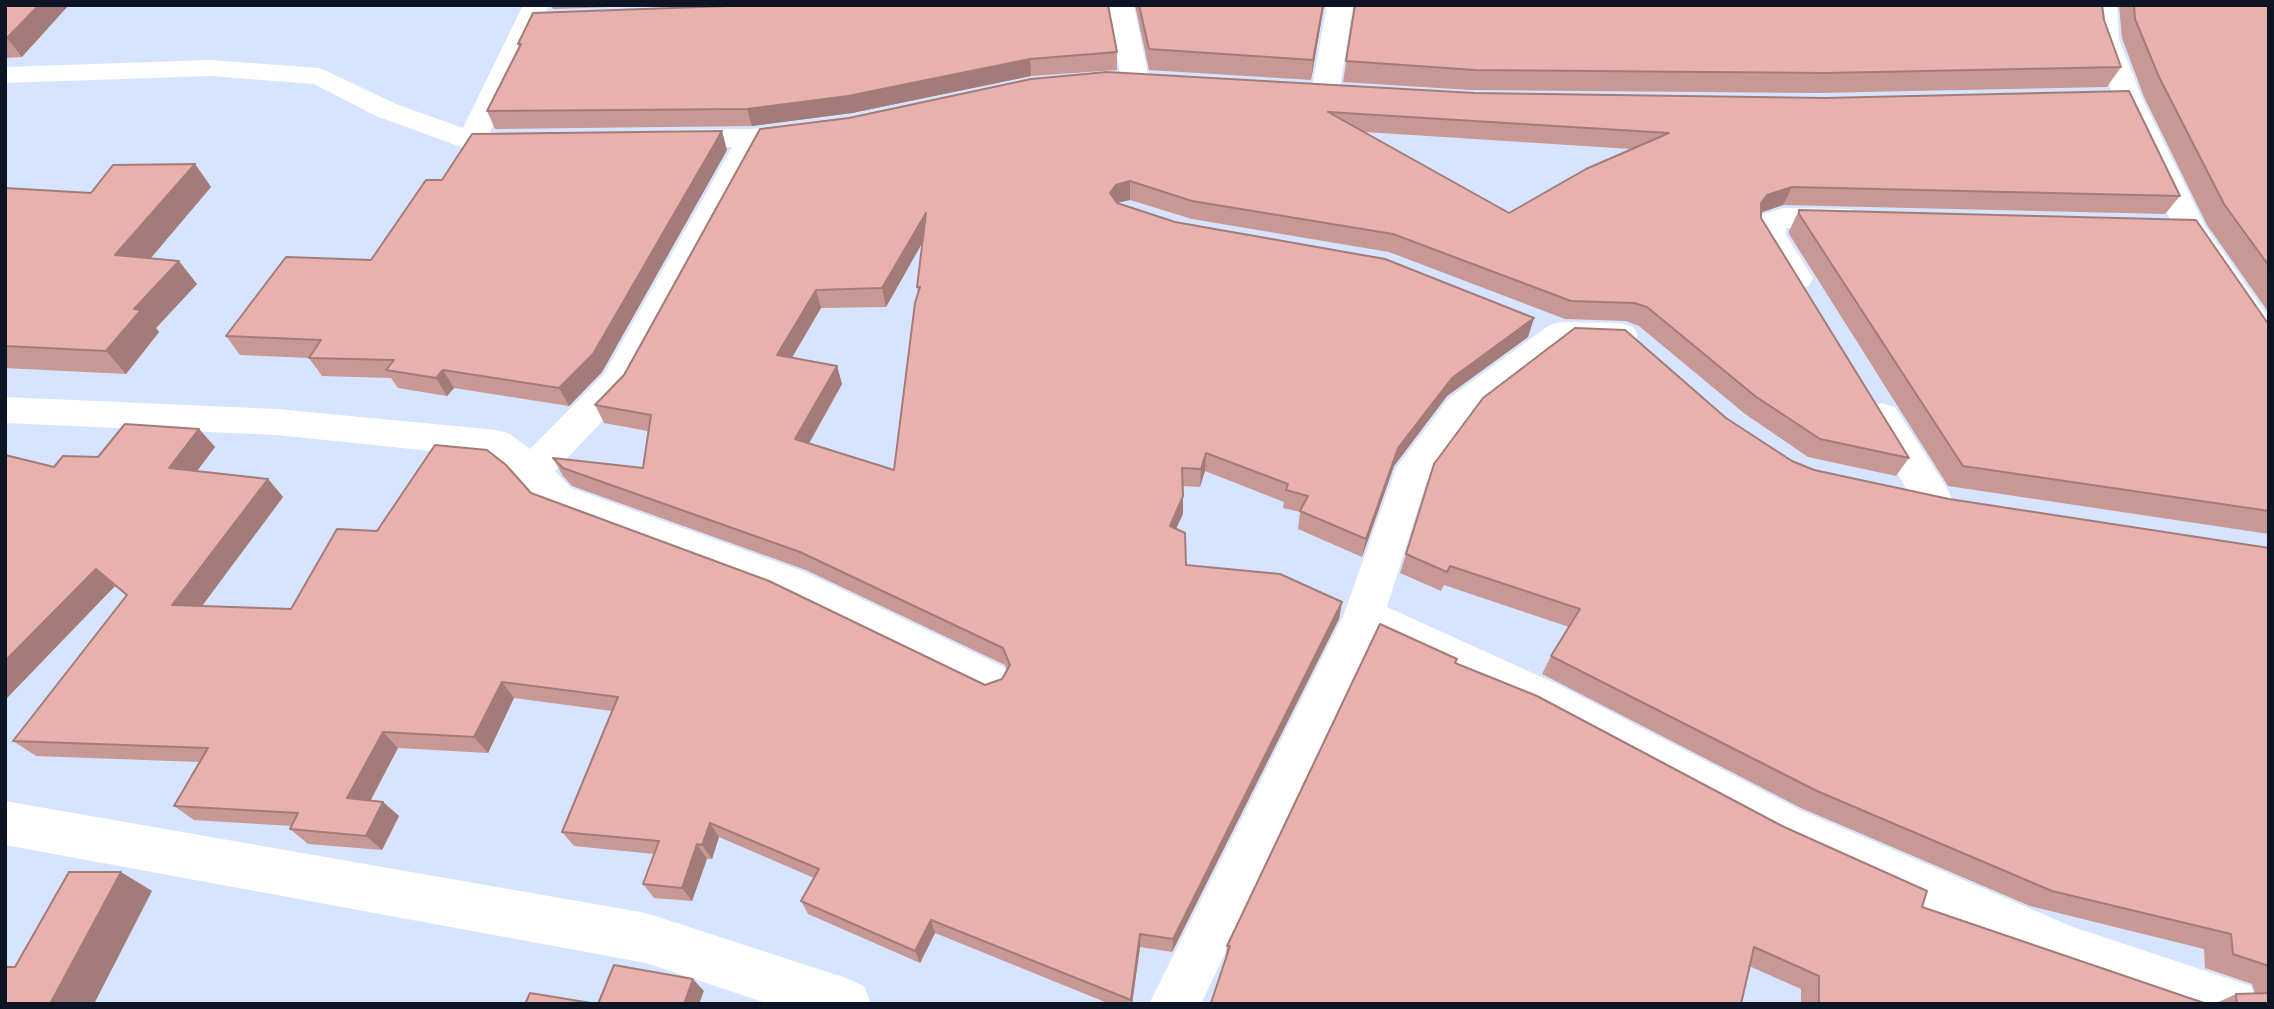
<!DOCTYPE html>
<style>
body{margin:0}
#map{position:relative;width:2274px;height:1009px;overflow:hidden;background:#d6e4ff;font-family:Raleway,sans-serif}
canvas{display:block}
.frame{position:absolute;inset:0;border:7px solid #0d1524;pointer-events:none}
</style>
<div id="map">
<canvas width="2274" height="1009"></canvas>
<div class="frame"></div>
</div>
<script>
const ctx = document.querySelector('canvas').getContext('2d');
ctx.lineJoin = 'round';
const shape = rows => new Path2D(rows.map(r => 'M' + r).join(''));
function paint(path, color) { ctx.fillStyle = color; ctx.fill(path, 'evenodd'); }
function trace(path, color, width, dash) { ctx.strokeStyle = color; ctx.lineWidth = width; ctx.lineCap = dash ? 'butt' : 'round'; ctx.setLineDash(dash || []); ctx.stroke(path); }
paint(shape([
 [523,5,549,5,490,132,532,135,537,141,532,147,522,150,471,150,461,147,376,116,314,84,210,76,5,83,5,67,210,60,320,68,396,104,463,128,523,5],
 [1052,5,1134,5,1149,80,1145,86,1135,88,1125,86,1121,80,1111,20,1047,18,1043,12,1052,5],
 [1327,5,1353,5,1339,93,1335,99,1325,101,1315,99,1311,93,1327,5],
 [2091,5,2117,5,2119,39,2142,98,2205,226,2269,318,2269,356,2257,352,2174,228,2114,98,2093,39,2091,5],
 [808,122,818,125,823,131,818,137,763,145,630,392,555,471,571,488,805,572,1004,667,1010,680,1004,693,989,699,974,693,777,596,543,508,519,481,488,457,277,435,5,423,5,397,277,409,497,430,510,434,530,449,604,374,732,147,673,148,663,145,658,139,663,133,673,130,752,129,808,122],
 [1783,208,1849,209,1860,212,1865,219,1860,226,1849,229,1786,228,1786,235,1813,278,1809,286,1797,289,1785,286,1754,235,1755,222,1760,215,1783,208],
 [1560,322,1621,323,1633,327,1638,335,1633,343,1621,347,1567,346,1475,416,1426,483,1387,607,1559,685,1800,810,2073,927,2251,986,2258,1004,2155,1004,2070,976,1768,840,1529,711,1374,639,1201,1004,1149,1004,1344,614,1396,468,1449,398,1548,326,1560,322],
 [1882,403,1895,407,1948,490,1953,501,1948,512,1934,516,1920,512,1864,416,1869,407,1882,403],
 [5,801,646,913,846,978,864,986,871,1004,769,1004,646,963,5,845,5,801]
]), '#fff');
paint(shape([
 [5,5,22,57,5,58],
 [551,5,667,5,553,9],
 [1135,5,1324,5,1311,80,1149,70],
 [1355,5,2104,20,2121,67,2107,87,1816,93,1470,90,1343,82],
 [2119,5,2269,5,2269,313,2207,225,2144,97,2122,38],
 [750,6,1117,52,1117,70,1031,76,852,113,752,126,495,129,487,111,519,47,518,44],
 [1474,93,2180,196,2165,214,1783,205,1761,213,1761,218,1909,458,1896,476,1808,457,1745,414,1639,326,1626,321,1565,319,1389,252,1192,219,1130,200,1117,203,1175,222,1534,318,1528,337,1447,396,1394,466,1362,557,1298,529,1300,512,1283,508,1284,502,1205,471,1200,487,1183,486,1183,514,1176,529,1186,565,1342,602,1339,619,1172,952,1140,947,1132,1004,1110,1004,935,933,920,963,808,914,801,901,814,878,719,837,712,859,707,859,692,901,654,898,643,884,654,854,574,846,562,832,612,711,514,698,488,753,398,748,370,800,383,802,399,816,382,850,308,844,290,829,291,826,194,820,174,806,199,762,36,756,13,741,127,596,115,586,5,700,54,467,98,457,199,429,215,447,197,471,268,479,283,497,202,606,291,609,377,531,531,493,985,685,1002,679,1007,670,1005,665,806,570,572,486,563,476,553,458,643,468,648,431,604,423,595,405,624,375,760,129],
 [1365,132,1631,149,1509,213],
 [922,243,917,287,918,294,894,470,809,444,842,384,837,366,792,357,821,308,886,307],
 [727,150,602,372,569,406,454,388,447,396,398,388,391,378,322,376,309,358,240,355,226,336,371,260,442,180],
 [195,164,211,187,150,258,197,284,156,328,159,332,126,374,5,368,5,188,91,193],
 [1799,210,2269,325,2269,534,1948,486,1789,234,1789,231],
 [1726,418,1792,461,1814,470,1949,499,2269,548,2269,1004,2214,1004,2236,994,2255,993,2252,984,2205,968,2204,949,2030,906,1801,808,1542,674,1551,656,1569,627,1444,585,1441,591,1400,573,1406,554],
 [1456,663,1922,907,2207,1004,1801,1004,1801,989,1749,966,1225,960,1227,946]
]), '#c89895');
paint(shape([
 [39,5,69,5,22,57,7,38],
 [1323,5,1324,5,1311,80,1313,60],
 [1030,59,1031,76,852,113,752,126,747,109],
 [722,131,727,150,602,372,569,406,559,388],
 [195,164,211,187,134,278,115,255],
 [1130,181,1130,200,1116,203,1110,193,1116,185],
 [1792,187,1783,205,1758,213,1761,203,1767,195],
 [926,213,929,231,886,307,882,288],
 [179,261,197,284,156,328,159,332,126,374,106,351,134,309],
 [816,290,821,308,783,373,777,355],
 [1534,318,1528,337,1447,396,1394,466,1362,557,1366,539,1398,448,1452,378],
 [837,366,842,384,801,457,795,439],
 [443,370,454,388,447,396,436,378],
 [199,429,215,447,186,486,169,468],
 [1206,453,1205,471,1200,487,1201,469],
 [268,479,283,497,190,622,172,605],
 [1183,496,1183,514,1169,543,1170,526],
 [96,569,115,586,5,700,5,661],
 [1342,602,1339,619,1172,952,1173,939],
 [502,682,514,698,488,753,474,737],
 [383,732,398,748,364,813,347,798],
 [383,802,399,816,382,850,366,836],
 [710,823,719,837,712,859,702,845],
 [697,844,707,859,692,901,682,888],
 [121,872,152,891,94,1004,50,1004],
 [931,920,935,933,920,963,915,951],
 [1140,934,1140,947,1132,1004,1131,1004],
 [693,979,704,991,699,1004,684,1004]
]), '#a37c79');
const building = shape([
 [5,5,39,5,7,38,5,38,5,5],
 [755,5,1108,5,1117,52,1030,59,848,96,747,109,487,111,521,44,518,44,533,13,755,5],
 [1139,5,1323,5,1313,60,1149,49,1139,5],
 [1355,5,2102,5,2104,20,2121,67,1826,73,1475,70,1346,61,1355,5],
 [2134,5,2269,5,2269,266,2224,204,2159,77,2135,19,2134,5],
 [1107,72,1474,93,1825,98,2129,91,2180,196,1792,187,1767,195,1761,203,1761,218,1909,458,1820,439,1755,396,1647,307,1634,303,1571,301,1393,234,1192,201,1130,181,1116,185,1110,193,1117,203,1175,222,1385,259,1534,318,1452,378,1398,448,1366,539,1300,511,1308,496,1286,490,1288,484,1206,453,1201,469,1182,468,1183,496,1170,526,1185,533,1186,565,1280,574,1342,602,1173,939,1140,934,1131,1000,931,920,915,951,801,901,819,869,710,823,702,845,697,844,682,888,643,884,659,841,562,832,618,697,502,682,474,737,383,732,347,798,383,802,366,836,290,829,298,813,174,806,208,748,13,741,127,595,96,569,5,661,5,455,54,467,63,456,98,457,125,424,199,429,169,468,268,479,172,605,291,609,337,529,377,531,435,445,487,450,506,465,531,493,769,581,985,685,1002,679,1010,665,1003,648,800,552,563,468,553,458,643,468,651,415,595,405,624,375,760,129,849,118,1031,79,1107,72],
 [1328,112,1669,133,1586,169,1509,213,1328,112],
 [926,213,917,287,920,287,915,303,894,470,795,439,837,366,777,355,816,290,882,288,926,213],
 [722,131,593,354,559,388,443,370,436,378,386,370,394,360,309,358,321,340,226,336,286,257,371,260,426,180,442,180,472,134,722,131],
 [195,164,115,255,179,261,134,309,141,310,106,351,5,346,5,188,91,193,113,165,195,164],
 [1799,210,2196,220,2269,325,2269,511,1963,466,1799,214,1799,210],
 [1575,328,1625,330,1726,418,1792,461,1814,470,1949,499,2269,548,2269,966,2233,954,2231,934,2052,891,1817,791,1551,656,1580,609,1450,566,1447,572,1406,554,1434,464,1483,398,1575,328],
 [1380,624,1457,659,1455,663,1537,696,1782,826,1927,891,1922,907,2207,1004,1819,1004,1819,976,1754,947,1741,1004,1211,1003,1230,946,1227,946,1380,624],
 [69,872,121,872,50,1004,5,1004,5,967,15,967,69,872],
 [614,965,693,979,684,1004,598,1004,614,965],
 [530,993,597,1004,525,1004,530,993],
 [2269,993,2269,1004,2237,1004,2236,994,2269,993]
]);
paint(building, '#e9b1ad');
trace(building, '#a37c79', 2);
</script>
